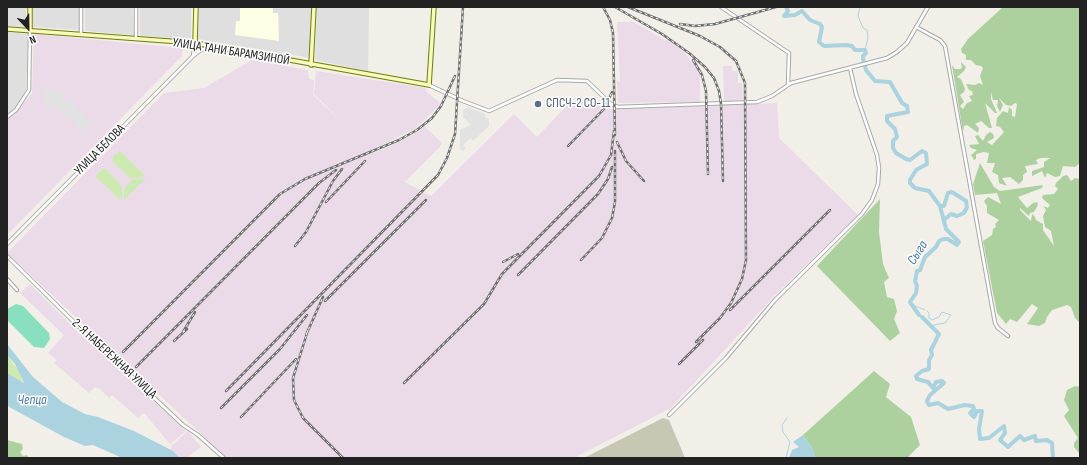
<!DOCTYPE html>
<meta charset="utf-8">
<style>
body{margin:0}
#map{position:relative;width:1087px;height:465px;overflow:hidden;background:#f2efe9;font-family:"Sofia Sans Condensed",sans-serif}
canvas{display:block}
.frame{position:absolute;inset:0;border:8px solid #222;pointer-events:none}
.north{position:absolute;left:8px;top:8px;width:40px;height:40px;-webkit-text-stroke:3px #fff;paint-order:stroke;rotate:158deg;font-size:11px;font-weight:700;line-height:16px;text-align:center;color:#222}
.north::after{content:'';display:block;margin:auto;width:14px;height:18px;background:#222;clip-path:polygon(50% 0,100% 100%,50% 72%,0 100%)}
</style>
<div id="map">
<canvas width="1087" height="465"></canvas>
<div class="frame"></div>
<div class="north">N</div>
</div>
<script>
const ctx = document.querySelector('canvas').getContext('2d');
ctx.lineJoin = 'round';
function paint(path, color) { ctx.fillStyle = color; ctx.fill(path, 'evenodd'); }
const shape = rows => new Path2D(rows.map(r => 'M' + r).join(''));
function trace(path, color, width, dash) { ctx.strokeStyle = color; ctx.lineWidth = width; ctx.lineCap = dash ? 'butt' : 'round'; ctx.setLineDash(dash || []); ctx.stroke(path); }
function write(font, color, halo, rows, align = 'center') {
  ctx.font = font + ' "Sofia Sans Condensed",sans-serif'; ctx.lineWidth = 3; ctx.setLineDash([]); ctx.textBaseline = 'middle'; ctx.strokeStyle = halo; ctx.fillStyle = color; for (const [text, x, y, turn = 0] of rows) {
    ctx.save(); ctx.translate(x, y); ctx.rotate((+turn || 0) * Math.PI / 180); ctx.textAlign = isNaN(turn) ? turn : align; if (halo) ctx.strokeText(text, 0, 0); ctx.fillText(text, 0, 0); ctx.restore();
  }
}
paint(shape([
 [7,7,26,7,26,27,7,26],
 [33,7,80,7,80,30,33,27],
 [85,7,133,7,134,35,85,31],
 [140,7,191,7,191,39,140,36],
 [199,7,311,7,311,58,198,39],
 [317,7,369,7,368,71,315,60],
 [7,32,28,34,26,90,17,106,7,115]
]), '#e0dfdf');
paint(shape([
 [617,22,634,22,666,41,667,39,684,52,700,72,700,102,618,103,617,81,620,81],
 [34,34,183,48,182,56,7,235,7,117,11,117,32,93],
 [252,60,308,70,309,79,314,80,313,95,341,121,314,94,316,71,426,88,426,91,439,102,440,105,415,129,371,150,373,153,391,146,414,134,424,126,442,143,440,147,406,181,403,181,431,196,514,114,537,137,571,101,597,101,607,109,777,103,779,138,858,215,778,292,671,408,574,458,227,458,7,253,164,93,204,88],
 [723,66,732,66,732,71,738,71,738,83,742,83,743,101,724,101],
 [30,284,77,331,186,431,170,444,144,413,138,418,112,395,109,398,99,388,98,389,95,387,89,393,54,363,57,360,48,353,64,335,20,293],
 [188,431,201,447,188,457,180,458,170,450,172,445]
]), '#ebdbe8');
paint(shape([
 [240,7,273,7,273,13,278,13,279,41,235,35,236,21,240,21]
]), '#ffffe5');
paint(shape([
 [663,418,669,420,685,458,584,458]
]), '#c7c7b4');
paint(shape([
 [120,151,146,177,130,178,113,162,113,157],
 [103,169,106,169,122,186,122,201,95,176],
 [133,179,145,179,124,200,124,189],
 [7,355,20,373,23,384,7,373]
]), '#cdebb0');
paint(shape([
 [1003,7,1080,7,1080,163,1075,167,1063,166,1060,176,1055,177,1047,173,1045,178,1042,171,1032,176,1032,171,1044,167,1044,162,1050,158,1040,158,1036,160,1038,164,1025,166,1027,172,1023,175,1023,180,1019,184,1010,177,1002,178,1007,186,999,183,998,175,992,172,995,163,987,163,989,153,984,152,976,154,976,159,974,160,971,155,977,150,971,148,969,145,979,144,975,136,978,135,983,141,986,135,990,132,993,134,994,138,987,142,992,145,1004,132,1000,127,996,126,997,118,1003,111,1008,113,1009,107,1012,110,1012,116,1015,117,1017,104,1015,103,1011,106,1006,105,999,98,1003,105,1000,112,997,106,998,100,993,100,991,92,991,99,997,113,995,113,985,103,992,128,989,128,981,121,975,124,979,128,978,133,967,125,964,126,963,132,952,65,955,69,960,69,962,68,961,62,966,67,964,71,957,77,961,79,965,89,964,92,960,95,964,102,960,106,963,109,967,103,972,101,969,96,973,95,972,91,969,90,966,84,975,85,979,83,983,85,980,76,983,68,981,66,976,65,971,60,966,60,966,55,962,53,961,49,968,39],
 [980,163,994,187,1000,191,1043,185,1042,188,1018,197,1027,208,1033,203,1037,202,1038,205,1034,212,1030,213,1029,216,1020,208,1020,210,1031,221,1032,214,1035,217,1036,220,1043,224,1043,230,1054,246,1051,231,1045,227,1043,216,1046,210,1043,206,1048,208,1050,205,1042,198,1043,195,1054,194,1058,189,1055,186,1056,183,1063,176,1067,175,1071,181,1075,178,1080,179,1080,323,1075,318,1071,307,1067,305,1052,310,1047,317,1045,323,1039,326,1027,324,1038,308,1032,304,1017,322,1010,319,1006,324,997,313,983,241,992,235,993,229,996,227,995,224,999,220,987,213,987,206,984,201,988,197,1001,204,997,193,975,195,973,184],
 [880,199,879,232,883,264,889,278,884,282,887,297,894,299,897,311,894,319,900,333,890,341,817,266],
 [874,371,890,384,886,397,911,417,920,445,907,458,815,458,812,448,803,435],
 [1075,386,1080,387,1080,454,1074,447,1074,443,1078,438,1064,416,1069,410,1064,400,1067,390],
 [7,440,22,444,23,449,20,452,23,456,27,455,29,458,7,458]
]), '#add19e');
paint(shape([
 [16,304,23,306,49,333,50,339,44,348,34,347,7,320,7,309]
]), '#88e0be');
paint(shape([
 [49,88,52,91,64,92,63,100,73,100,75,102,74,105,91,121,84,133,65,115,61,114,58,107,45,107,45,91,37,91,36,89],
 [468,107,485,114,486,119,489,118,489,126,473,141,471,138,463,145,466,148,463,151,460,150,460,130,471,125,463,117,463,110]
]), '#e2e2e2');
paint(shape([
 [7,344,33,377,62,402,85,414,98,417,134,431,173,451,180,458,122,458,93,445,85,446,64,437,11,408,7,405,7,373,24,383,15,364,7,355],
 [803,435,812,448,816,458,789,458,792,450,799,447,793,442]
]), '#aad3df');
trace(shape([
 [860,7,858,16,863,28,867,30,868,38,865,50],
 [913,305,925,310],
 [927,311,929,313,929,318,932,320,939,317,942,312,951,315,945,323,934,325,933,328],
 [786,458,790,442,783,432,782,425,787,418]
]), '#aad3df', 1);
trace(shape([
 [786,7,788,11,784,16,795,15,802,11,810,20,820,24,822,27,819,42,824,46,846,45,852,46,855,50,865,50,866,53,863,56,863,59,866,70,875,81,890,82,902,103,907,106,908,112,887,116,887,121,895,129,897,137,893,141,893,148,896,153,906,159,910,160,922,151,926,153,927,164,916,170,910,180,910,183,915,188,929,191,940,206,946,229,959,242,957,245,948,239,943,239,939,241,936,247,925,257,920,270,917,271,915,281,917,286,916,293,910,302,919,315],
 [940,206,944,206,948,193,952,192,966,201,967,207,964,213,957,216,951,214,944,220],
 [922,317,939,334,931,350,932,355,929,360,929,369,922,371,916,376,917,379,928,382,933,388,936,382,942,381,944,383,930,395,927,401,929,405,938,403,948,409,965,405,973,406,974,409,970,413,974,417,977,411,982,411,979,429,980,439,989,438,1004,426,1005,433,1000,440,1008,447,1020,436,1024,440,1035,436,1036,441,1047,440,1052,443,1053,458]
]), '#aad3df', 4);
const street = shape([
 [81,7,81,33],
 [136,7,136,38],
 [721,7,789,53,788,84],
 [916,27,940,40,945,46,995,323,998,328,1008,336],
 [193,56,201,50,210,47],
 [429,85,463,101,489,111,557,80,587,81,611,104,618,107,757,102,772,96,791,83,887,58,897,52,907,43,928,7],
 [7,117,16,110,29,90,30,30],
 [7,244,193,56,195,43],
 [7,256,81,329,183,425,198,435,224,458],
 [7,279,17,290],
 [669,415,726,358,775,300,862,214,872,200,878,184,879,168,877,155,856,94,850,68]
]);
const secondary = shape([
 [30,7,30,30],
 [7,29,195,43,429,85,434,7],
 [195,43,196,7],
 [311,65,314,7]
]);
trace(street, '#a9a9a9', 4.5);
trace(secondary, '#707d05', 5.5);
trace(street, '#fff', 2.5);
trace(secondary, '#f7fabf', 3.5);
const rail = shape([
 [603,7,610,20,613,33,615,135],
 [615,7,662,34,689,53,705,67,714,78,719,91,721,104,723,181],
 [628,7,700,36,720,47,736,61,745,83,746,260,742,279,731,303,720,318,696,342],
 [680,24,695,26,715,24,776,7],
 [693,60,702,75,706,91,708,174],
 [617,142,626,161,644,181],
 [568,146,604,109,612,92],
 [326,202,365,161],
 [295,246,306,232,333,181,342,169],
 [581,260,602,238,612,218,615,202,615,151],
 [503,262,518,254],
 [518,275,598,194,608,179,612,167],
 [325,301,426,200],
 [730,310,830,210],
 [308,330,293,378,294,400,303,418,343,458],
 [183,332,195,312],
 [306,335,323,297],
 [174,341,187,329],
 [123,352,280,194,305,179,399,140,417,130,432,118,441,106,455,76],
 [679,364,703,340],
 [136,367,319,183,336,170],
 [404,383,484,304,502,274,599,176,611,155,614,131],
 [226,391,438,175,447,158,455,134,463,7],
 [221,408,280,349,307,315],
 [241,417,296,359]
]);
trace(rail, '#707070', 2.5);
trace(rail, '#fff', 1, [3]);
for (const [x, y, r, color] of [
 [538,104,4,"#5c6f8a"]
]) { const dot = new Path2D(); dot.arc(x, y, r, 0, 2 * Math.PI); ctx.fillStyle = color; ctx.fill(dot); trace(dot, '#fff', 1.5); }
write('13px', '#222', '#fff', [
 ["УЛИЦА ТАНИ БАРАМЗИНОЙ",231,52,9],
 ["УЛИЦА БЕЛОВА",100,150,-45],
 ["2-Я НАБЕРЕЖНАЯ УЛИЦА",114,359,43]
]);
write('13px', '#4e5e75', '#fff', [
 ["СПСЧ-2 СО-11",546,104]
], 'left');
write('italic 14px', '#4a7aab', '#fff', [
 ["Сыга",918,253,-58],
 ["Чепца",32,400]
]);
</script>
